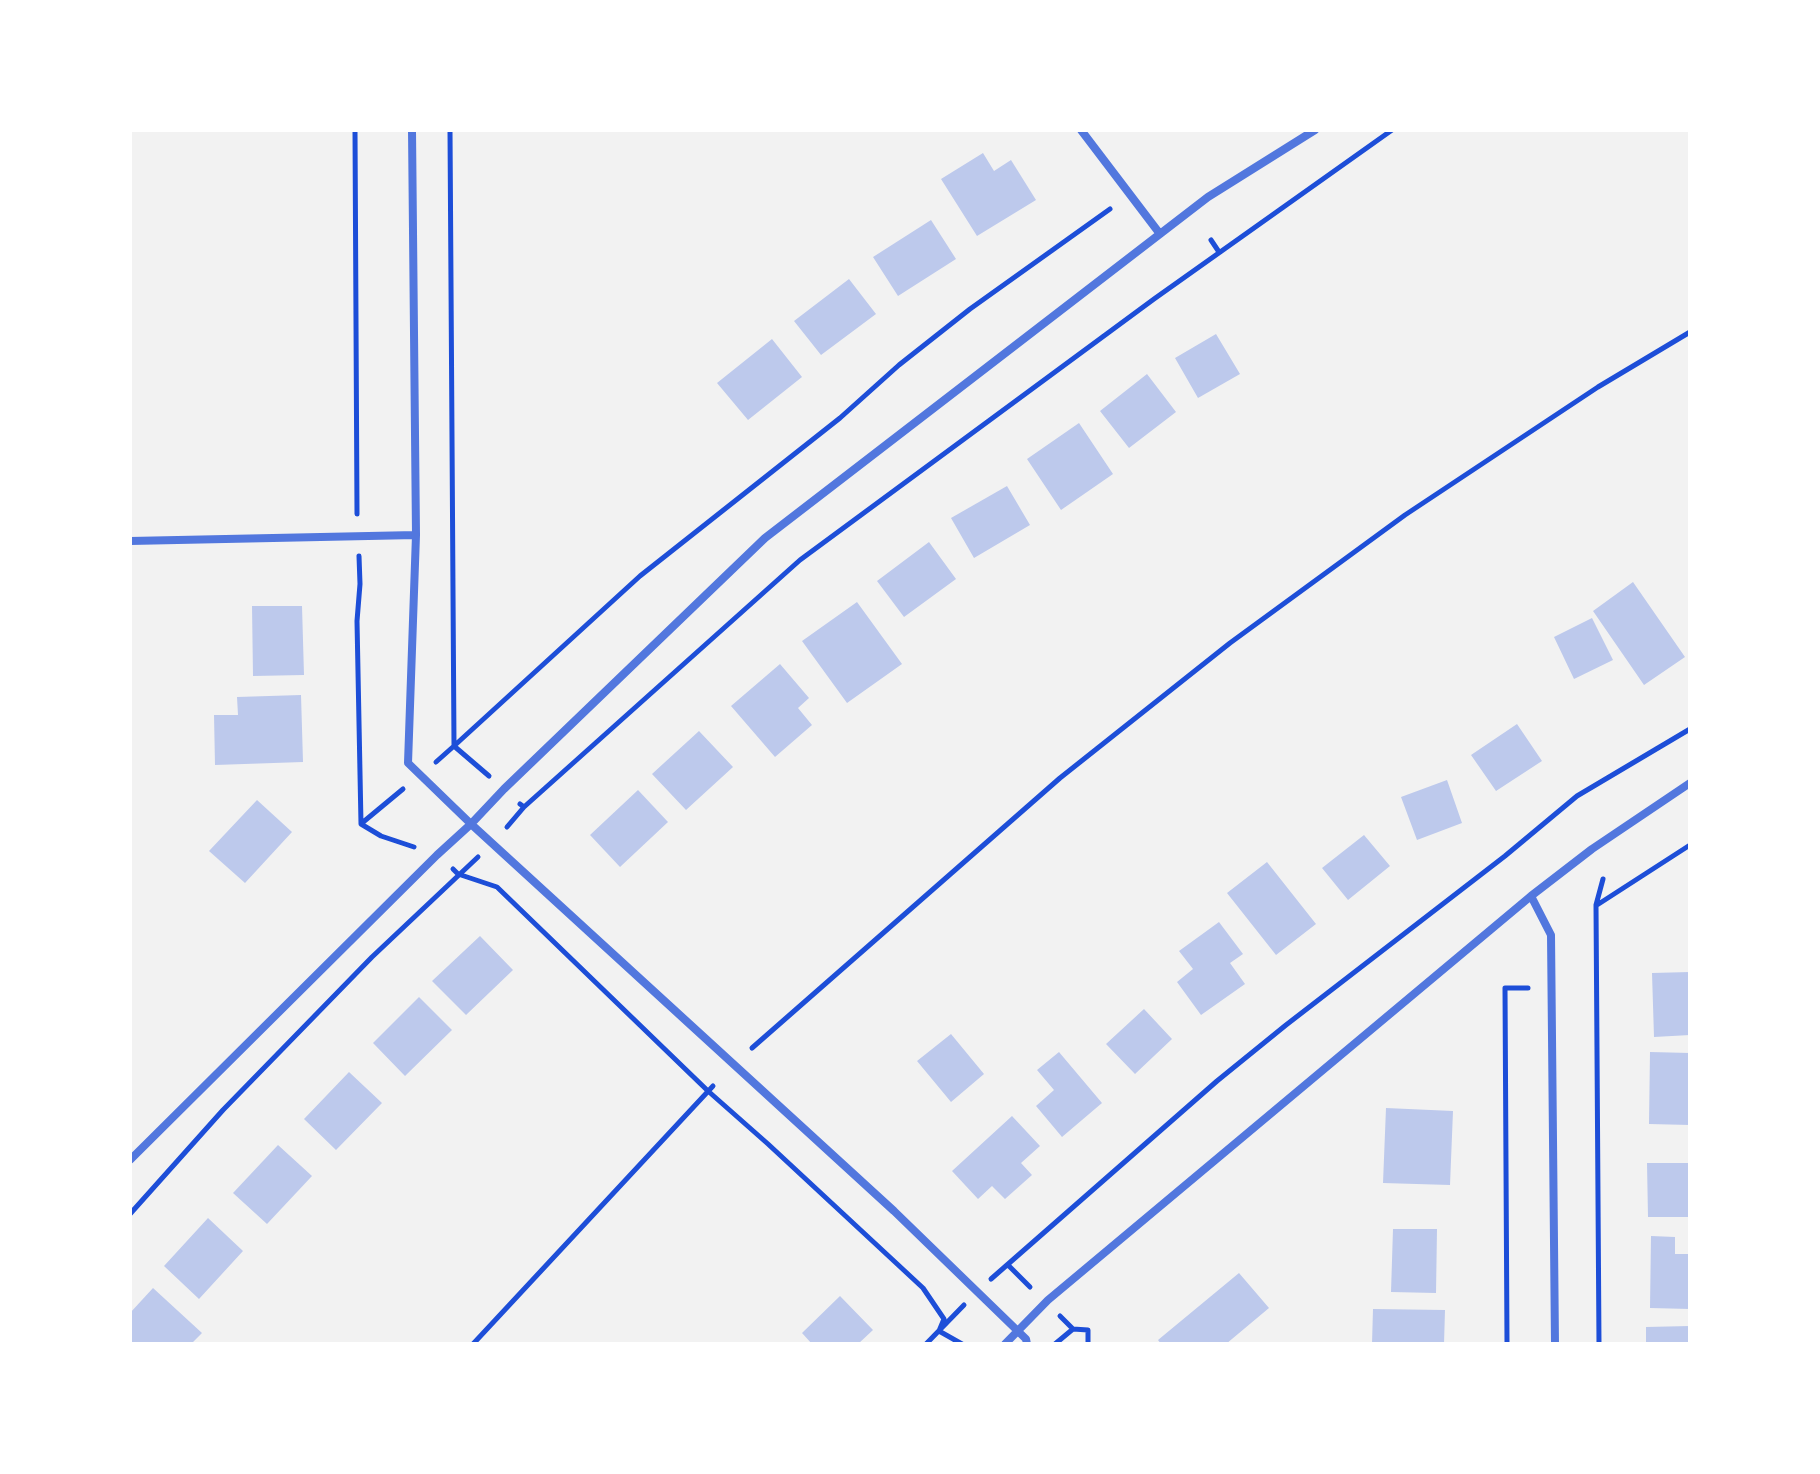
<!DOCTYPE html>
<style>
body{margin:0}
#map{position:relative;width:1820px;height:1474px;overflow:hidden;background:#f2f2f2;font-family:Barlow,sans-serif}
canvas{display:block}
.frame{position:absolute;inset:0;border:132px solid #fff;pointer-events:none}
</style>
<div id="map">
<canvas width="1820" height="1474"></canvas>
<div class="frame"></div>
</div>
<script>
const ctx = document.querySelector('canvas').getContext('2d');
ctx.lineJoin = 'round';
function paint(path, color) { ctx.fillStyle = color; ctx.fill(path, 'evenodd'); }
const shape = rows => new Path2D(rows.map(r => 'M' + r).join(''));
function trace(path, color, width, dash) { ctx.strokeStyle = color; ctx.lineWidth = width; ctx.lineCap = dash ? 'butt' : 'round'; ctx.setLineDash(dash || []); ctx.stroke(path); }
paint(shape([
 [983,153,994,171,1011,160,1036,200,977,236,941,179],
 [931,220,956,259,898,296,873,257],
 [849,279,876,314,821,355,794,321],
 [1216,334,1240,374,1198,398,1175,358],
 [772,339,802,377,748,420,717,383],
 [1147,374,1176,412,1129,448,1100,411],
 [1079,423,1113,474,1061,510,1027,459],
 [1007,486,1030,525,974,558,951,518],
 [929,542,956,579,904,617,877,581],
 [1633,582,1685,657,1644,685,1593,611],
 [857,602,902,664,847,703,802,641],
 [252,606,302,606,304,675,253,676],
 [1592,618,1613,660,1574,679,1554,637],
 [780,664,809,698,798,708,812,725,775,757,731,706],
 [301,695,303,762,215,765,214,715,238,715,237,697],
 [1517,724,1542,761,1496,791,1471,755],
 [699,731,733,767,686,810,652,774],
 [1447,780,1462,823,1417,840,1401,797],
 [638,790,668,822,620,867,590,835],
 [257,800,292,832,245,883,209,851],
 [1364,835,1390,866,1348,900,1322,868],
 [1267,862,1316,924,1276,955,1227,893],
 [1219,922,1243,954,1230,963,1245,984,1201,1015,1177,982,1193,969,1179,951],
 [480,936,513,970,466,1015,432,981],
 [1690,972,1690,1035,1654,1037,1652,973],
 [419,997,452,1030,405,1076,373,1043],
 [1144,1009,1172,1039,1135,1074,1106,1044],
 [951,1034,984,1074,951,1102,917,1061],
 [1059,1052,1102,1103,1062,1137,1036,1106,1054,1090,1037,1070],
 [1650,1052,1690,1053,1690,1125,1649,1124],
 [349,1072,382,1103,336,1150,304,1119],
 [1386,1108,1453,1111,1450,1185,1383,1183],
 [1012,1116,1040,1146,1021,1163,1032,1175,1005,1199,992,1186,978,1199,952,1171],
 [278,1145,312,1176,267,1224,233,1193],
 [1647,1163,1690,1163,1690,1217,1648,1217],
 [208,1218,243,1251,199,1299,164,1266],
 [1393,1229,1437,1229,1436,1293,1391,1292],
 [1651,1236,1675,1237,1675,1254,1690,1254,1690,1309,1650,1308],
 [1239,1273,1269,1308,1226,1344,1161,1344,1158,1340],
 [153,1288,202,1333,191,1344,130,1344,130,1313],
 [840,1296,873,1330,858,1344,812,1344,802,1333],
 [1373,1309,1445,1310,1444,1344,1372,1344],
 [1690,1326,1690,1344,1646,1344,1646,1327]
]), '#bdc9ec');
trace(shape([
 [355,130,357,514],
 [450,130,454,745],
 [1211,240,1219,252],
 [359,556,360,584,357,621,361,824,381,836,414,847],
 [454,746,640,576,840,418,899,365,970,309,1110,209],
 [436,762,454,746,489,776],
 [520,804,524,807,800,560,1154,299,1392,130],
 [362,823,403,789],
 [507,827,524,807],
 [453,869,458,874,497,887,708,1091,768,1144,923,1288,944,1319,939,1331,962,1344],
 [1597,905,1690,845],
 [752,1048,1060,778,1230,643,1405,515,1598,387,1690,332],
 [130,1214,223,1110,372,957,478,857],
 [1008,1265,1030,1287],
 [991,1279,1217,1081,1286,1025,1505,856,1577,796,1690,729],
 [1073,1329,1088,1330,1088,1344],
 [473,1344,713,1086],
 [926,1344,964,1305],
 [1055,1344,1073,1329,1060,1316],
 [1507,1344,1505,988,1528,988],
 [1599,1344,1596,905,1603,879]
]), '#1d4ed8', 5);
trace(shape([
 [412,130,416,535,408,763,471,824,894,1211,1026,1339,1027,1344],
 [1081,130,1160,234],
 [130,541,416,535],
 [1531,896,1551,935,1555,1344],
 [130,1160,437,855,471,824,504,789,765,538,1208,197,1315,130],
 [1005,1344,1048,1300,1531,896,1592,849,1690,783]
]), '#5277de', 8);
</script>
